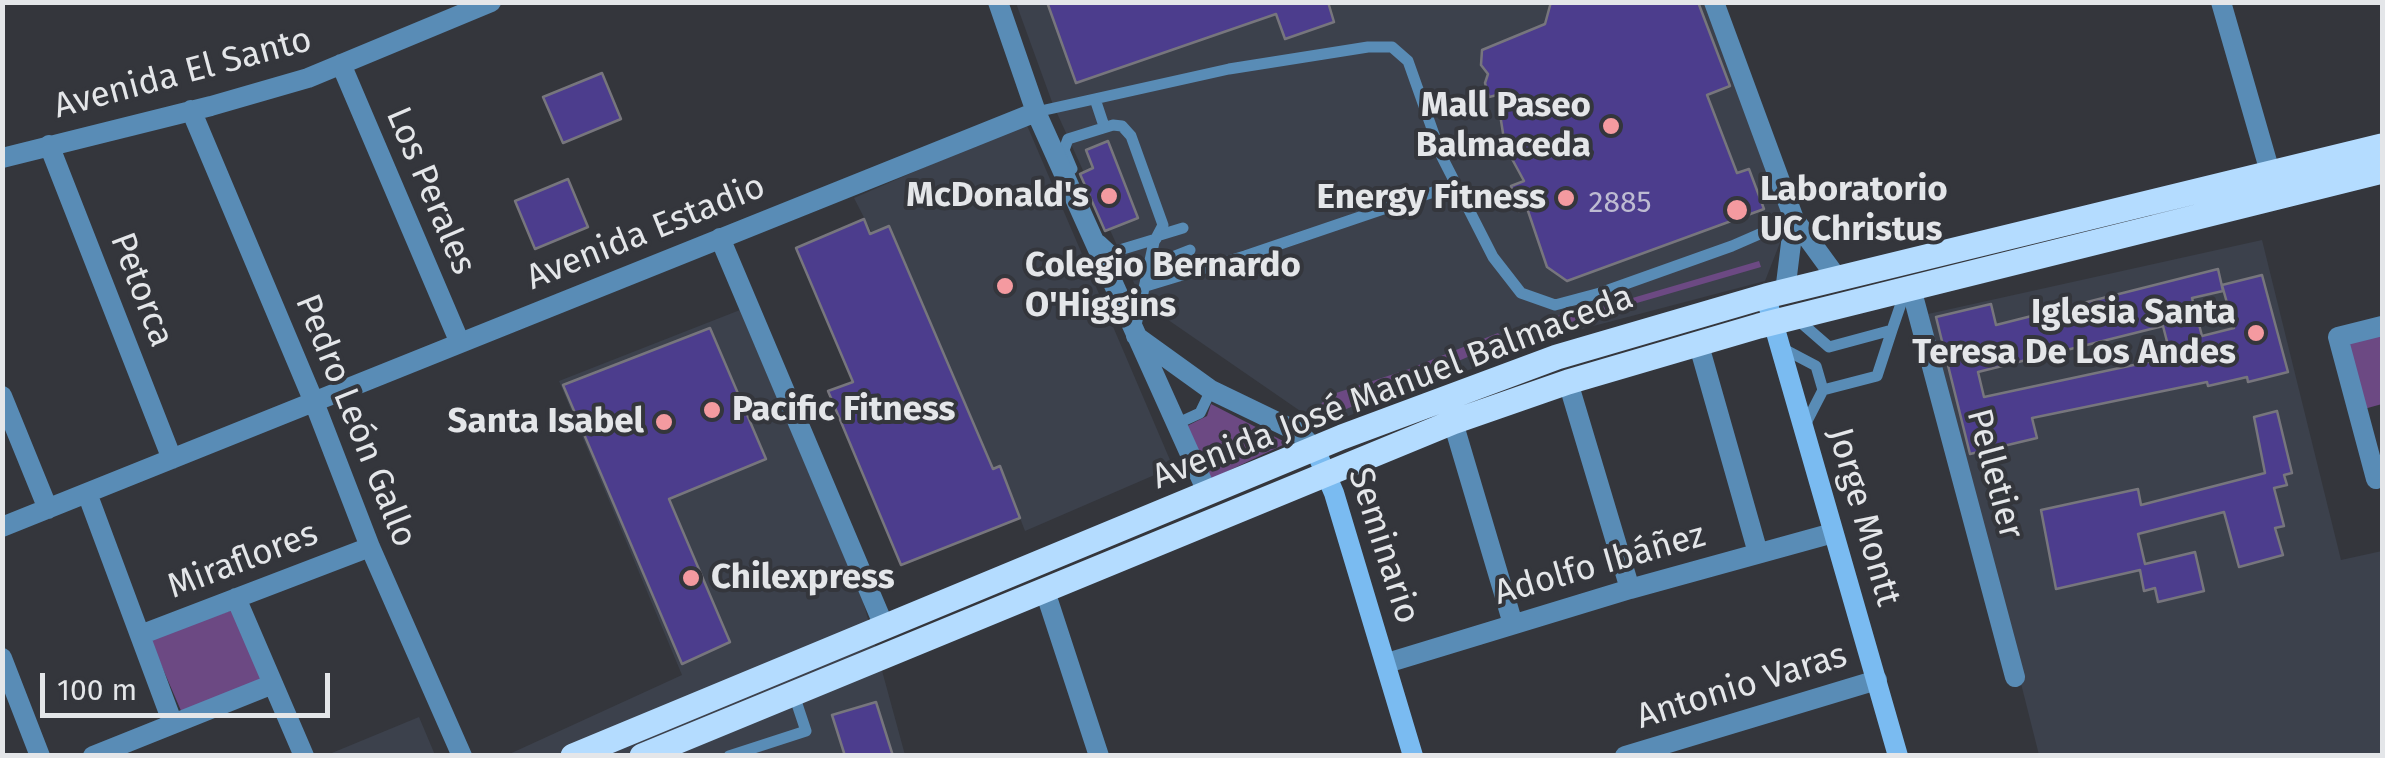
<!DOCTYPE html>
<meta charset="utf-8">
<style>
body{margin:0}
#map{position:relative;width:2385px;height:758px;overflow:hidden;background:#34363c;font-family:"Fira Sans",sans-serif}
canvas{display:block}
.frame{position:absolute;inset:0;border:5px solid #e4e6e9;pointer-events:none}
.scale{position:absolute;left:40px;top:673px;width:290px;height:45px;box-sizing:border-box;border:5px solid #e4e6e9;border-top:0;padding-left:12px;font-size:30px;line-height:35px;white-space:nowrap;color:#e4e6e9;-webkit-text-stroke:8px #34363c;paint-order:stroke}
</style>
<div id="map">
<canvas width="2385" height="758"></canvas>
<div class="frame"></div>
<div class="scale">100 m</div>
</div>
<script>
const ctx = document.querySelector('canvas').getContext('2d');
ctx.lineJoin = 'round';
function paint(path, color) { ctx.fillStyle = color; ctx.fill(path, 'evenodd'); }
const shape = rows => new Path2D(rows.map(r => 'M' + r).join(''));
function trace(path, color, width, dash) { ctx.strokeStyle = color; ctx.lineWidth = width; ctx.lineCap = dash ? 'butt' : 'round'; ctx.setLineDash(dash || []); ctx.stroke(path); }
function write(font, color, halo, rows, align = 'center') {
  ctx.font = font + ' "Fira Sans",sans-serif'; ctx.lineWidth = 8; ctx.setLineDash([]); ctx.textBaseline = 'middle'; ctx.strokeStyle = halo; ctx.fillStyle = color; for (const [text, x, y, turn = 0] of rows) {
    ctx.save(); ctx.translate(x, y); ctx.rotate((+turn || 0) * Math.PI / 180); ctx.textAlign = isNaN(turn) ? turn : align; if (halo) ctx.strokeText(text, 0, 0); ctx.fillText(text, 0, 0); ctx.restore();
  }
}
paint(shape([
 [1016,3,1705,3,1790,217,1765,281,1563,334,1322,426,1161,315,1139,294,1052,102],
 [1026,123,1173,467,1025,531,1000,466,993,469,854,198],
 [2262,240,2341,560,2382,551,2382,755,2039,755,1928,314],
 [740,310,863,601,905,755,505,756,682,675,559,381],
 [419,717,435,755,327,755]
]), '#3c414c');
paint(shape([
 [1759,261,1761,267,1561,325,1557,317,1565,310,1581,313],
 [1498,333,1505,341,1323,419,1315,413,1327,396,1409,369],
 [2382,334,2382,404,2364,409,2347,343],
 [1211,404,1287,443,1209,480,1183,428,1207,416],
 [238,608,263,681,182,713,150,639]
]), '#6c4983');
const building = shape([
 [1047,2,1328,2,1334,22,1285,39,1276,14,1076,83,1047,2],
 [1551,2,1698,2,1730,86,1707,95,1737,173,1749,169,1764,209,1567,281,1547,267,1527,208,1519,211,1511,186,1524,181,1505,146,1497,95,1489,97,1485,83,1488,74,1481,65,1482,50,1545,24,1551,2],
 [602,73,621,119,563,143,543,97,602,73],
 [1108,141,1138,218,1105,231,1080,174,1093,168,1086,150,1108,141],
 [568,179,588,227,535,249,515,201,568,179],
 [864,219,870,234,889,226,993,469,1000,466,1020,518,901,565,828,391,853,382,796,248,864,219],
 [2218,269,2223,291,2192,298,2202,336,2234,328,2222,285,2262,275,2288,372,2248,382,2247,377,2208,386,2207,382,2032,418,2037,438,1970,454,1936,317,1991,304,1996,325,2218,269],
 [2163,326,2171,357,1984,397,1978,372,2163,326],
 [710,328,766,459,669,499,730,642,682,664,563,385,710,328],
 [2277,411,2292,473,2284,475,2287,485,2274,488,2284,526,2275,528,2283,555,2239,567,2224,512,2138,534,2145,564,2195,552,2204,591,2158,602,2155,588,2144,591,2140,570,2056,589,2041,510,2138,489,2141,505,2265,473,2254,417,2277,411],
 [876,702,893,756,845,756,832,715,876,702]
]);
paint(building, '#4c3d8d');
trace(building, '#77767d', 2.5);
trace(shape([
 [1095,99,1104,126],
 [1036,112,1229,69,1368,47,1392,47,1408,61,1442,157,1493,257,1521,293,1555,305,1600,293,1732,246,1794,219],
 [1072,169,1064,150,1068,139,1113,125,1122,126,1131,136,1163,225,1154,242,1136,325],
 [1160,235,1183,228],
 [1101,241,1113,252,1156,239],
 [1152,254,1167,259,1190,250],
 [1146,286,1245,256,1454,185],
 [1798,320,1829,347,1892,330,1905,292],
 [1780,347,1816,366,1823,390,1805,425],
 [1823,390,1877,376,1892,330],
 [1174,425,1200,413,1211,390],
 [729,756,806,731,794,695]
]), '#598cb6', 11);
trace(shape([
 [998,2,1036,112,1208,494],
 [1714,2,1794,219,1837,278],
 [2221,2,2270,172],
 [341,64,460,343],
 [191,110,314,402,370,547,462,756],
 [49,145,172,459],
 [2,158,211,106,308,78,491,2],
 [720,238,884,626],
 [1911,288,2015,677],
 [1785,292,1794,219],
 [1136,336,1211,390,1298,432,1315,449],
 [1698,342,1758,553],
 [1568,382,1630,589],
 [2,396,48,509],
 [1453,422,1513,624],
 [2376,479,2338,337,2382,326],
 [87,493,173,724],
 [2,527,1036,112],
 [1045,591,1099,756],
 [236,598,304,756],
 [140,635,370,547],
 [2,658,40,756],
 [1387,663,1630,589,1833,533],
 [93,756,273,684],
 [1625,756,1877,680]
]), '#598cb6', 20);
trace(shape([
 [1769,308,1898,756],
 [1315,449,1334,493,1413,756]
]), '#7abbf1', 20);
trace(shape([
 [573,756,1342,437,1557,357,1766,296,2382,146],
 [642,756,1453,422,1568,382,1759,326,2382,171]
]), '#b4dcff', 25);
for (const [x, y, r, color] of [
 [1611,126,10,"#f49aa0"],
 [1109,196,10,"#f49aa0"],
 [1566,198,10,"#f49aa0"],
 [1737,210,12,"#f49aa0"],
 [1005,286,10,"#f49aa0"],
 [2256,333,10,"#f49aa0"],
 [712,410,10,"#f49aa0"],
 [664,422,10,"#f49aa0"],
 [691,578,10,"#f49aa0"]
]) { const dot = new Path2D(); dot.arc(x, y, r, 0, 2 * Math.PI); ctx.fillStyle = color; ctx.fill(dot); trace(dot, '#34363c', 4); }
write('30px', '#bebcd2', null, [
 ["2885",1620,204]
]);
write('35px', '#e4e6e9', '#34363c', [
 ["Avenida El Santo",183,74,-15],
 ["Los Perales",430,191,67],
 ["Avenida Estadio",646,233,-22],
 ["Petorca",141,290,69],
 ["Avenida José Manuel Balmaceda",1393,388,-21],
 ["Pedro León Gallo",355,421,68],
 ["Pelletier",1994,474,75],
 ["Jorge Montt",1863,517,74],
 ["Seminario",1383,546,72],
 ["Miraflores",243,561,-21],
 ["Adolfo Ibáñez",1600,565,-16],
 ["Antonio Varas",1742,687,-17]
]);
write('bold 35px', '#e4e6e9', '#34363c', [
 ["Mall Paseo",1591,106],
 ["Balmaceda",1591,146],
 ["Laboratorio",1760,190,"left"],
 ["UC Christus",1760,230,"left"],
 ["McDonald's",1089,196],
 ["Energy Fitness",1546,198],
 ["Colegio Bernardo",1025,266,"left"],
 ["O'Higgins",1025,306,"left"],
 ["Iglesia Santa",2236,313],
 ["Teresa De Los Andes",2236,353],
 ["Pacific Fitness",732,410,"left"],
 ["Santa Isabel",644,422],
 ["Chilexpress",711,578,"left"]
], 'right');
</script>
